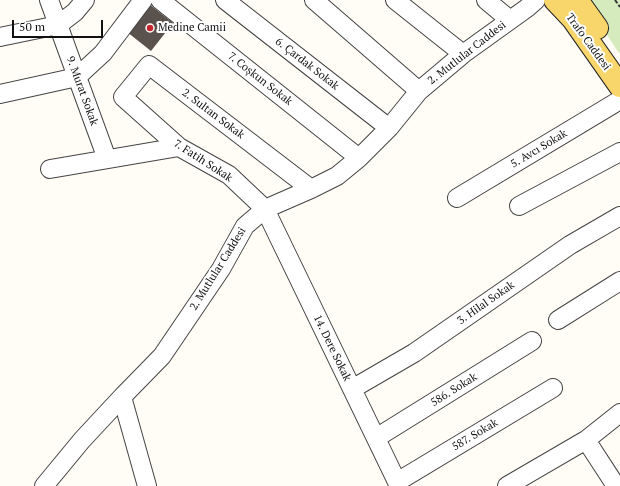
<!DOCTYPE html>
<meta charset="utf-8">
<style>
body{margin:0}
#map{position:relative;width:620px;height:486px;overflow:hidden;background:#fffdf5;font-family:"PT Serif",serif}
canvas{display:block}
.scale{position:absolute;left:12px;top:20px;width:91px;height:18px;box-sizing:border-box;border:2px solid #111;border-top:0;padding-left:5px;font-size:12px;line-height:14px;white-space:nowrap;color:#111;-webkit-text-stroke:3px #fff;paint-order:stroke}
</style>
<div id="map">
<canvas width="620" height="486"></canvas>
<div class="scale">50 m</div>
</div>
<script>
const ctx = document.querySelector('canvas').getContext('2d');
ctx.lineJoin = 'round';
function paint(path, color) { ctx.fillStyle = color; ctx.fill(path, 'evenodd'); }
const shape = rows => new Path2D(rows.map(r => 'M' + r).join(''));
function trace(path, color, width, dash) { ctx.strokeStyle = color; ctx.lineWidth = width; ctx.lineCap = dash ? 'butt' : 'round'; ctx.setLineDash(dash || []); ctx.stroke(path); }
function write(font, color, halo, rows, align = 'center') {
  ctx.font = font + ' "PT Serif",serif'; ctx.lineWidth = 4; ctx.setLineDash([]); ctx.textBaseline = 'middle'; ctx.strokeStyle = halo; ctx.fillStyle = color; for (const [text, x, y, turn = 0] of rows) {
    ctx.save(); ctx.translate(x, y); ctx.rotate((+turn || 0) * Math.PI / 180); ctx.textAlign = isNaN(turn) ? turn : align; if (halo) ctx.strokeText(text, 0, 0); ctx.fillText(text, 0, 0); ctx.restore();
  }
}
paint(shape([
 [584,0,620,0,620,54,617,50]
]), '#d5ebbd');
paint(shape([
 [149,4,173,23,151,51,127,32]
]), '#5a524d');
const minor = shape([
 [49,0,107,159],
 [160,0,359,158],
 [225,0,389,128],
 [314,0,419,91],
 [395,0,463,54],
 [486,0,510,20],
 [0,37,58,25,75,12,85,0],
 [0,94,77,77,103,53,143,0],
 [50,169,179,147],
 [311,189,149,65,123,97,179,147,229,175,265,209,399,486],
 [457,198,620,100],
 [519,206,620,152],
 [558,320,620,281],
 [352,389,414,353,570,245,620,216],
 [122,397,147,486],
 [376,438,532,341],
 [586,440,616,486],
 [397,482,553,388],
 [44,486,82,440,122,397,162,356,221,269,245,226,265,209,311,189,337,176,359,158,389,128,419,91,463,54,527,8,536,0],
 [507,486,586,440,620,413]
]);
const major = shape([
 [555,0,573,19,620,86],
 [577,0,597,28]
]);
trace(minor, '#444', 20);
trace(major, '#222', 24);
trace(shape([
 [615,0,620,7]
]), '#333', 2, [4, 2]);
trace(minor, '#fff', 18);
trace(major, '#f9d66b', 22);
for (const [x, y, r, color] of [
 [150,28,4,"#c4262e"]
]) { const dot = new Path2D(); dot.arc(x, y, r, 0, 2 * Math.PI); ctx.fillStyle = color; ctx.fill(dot); trace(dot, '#fff', 1.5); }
write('11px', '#111', '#fff', [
 ["Medine Camii",158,28]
], 'left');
write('11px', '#111', '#fff', [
 ["Trafo Caddesi",588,42,54],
 ["2. Mutlular Caddesi",467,53,-38],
 ["6. Çardak Sokak",307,64,38],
 ["7. Coşkun Sokak",260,79,38],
 ["9. Murat Sokak",82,91,70],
 ["2. Sultan Sokak",213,114,37],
 ["5. Avcı Sokak",539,149,-31],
 ["7. Fatih Sokak",203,161,33],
 ["2. Mutlular Caddesi",218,269,-58],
 ["3. Hilal Sokak",486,303,-35],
 ["14. Dere Sokak",332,348,64],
 ["586. Sokak",454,390,-32],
 ["587. Sokak",475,435,-31]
]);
</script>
